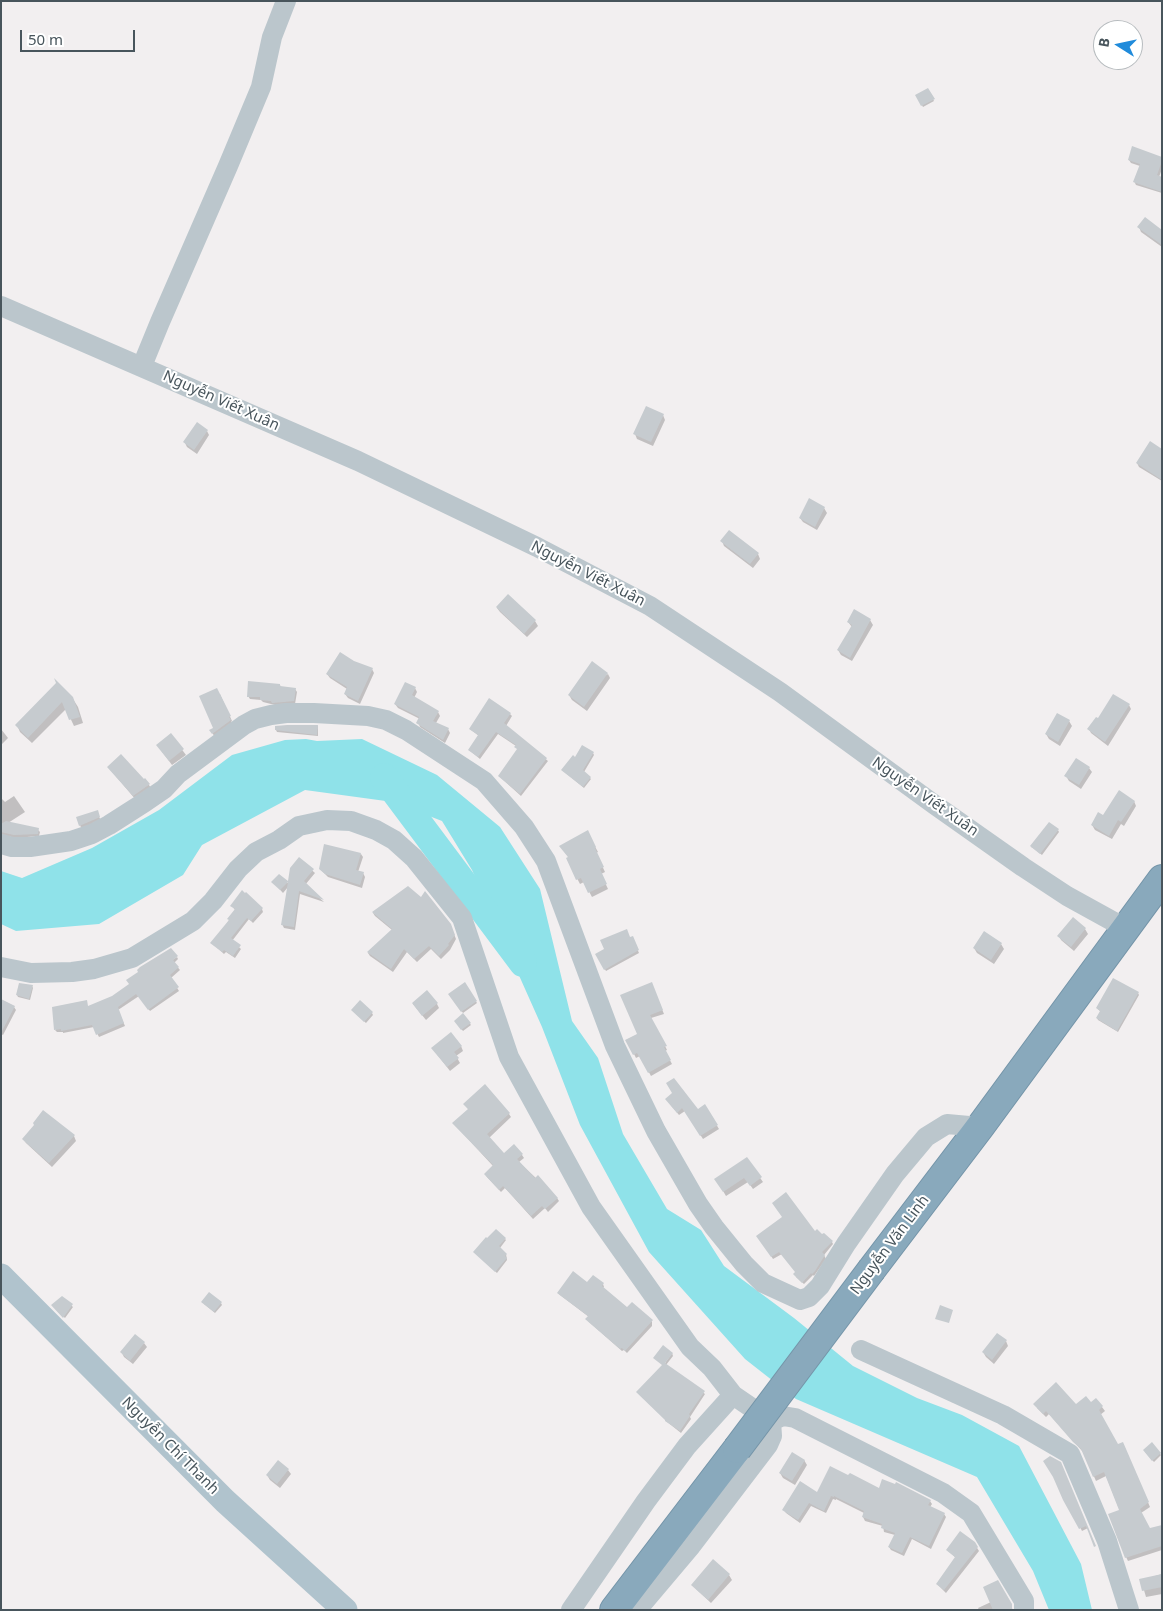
<!DOCTYPE html>
<meta charset="utf-8">
<style>
body{margin:0}
#map{position:relative;width:1163px;height:1611px;overflow:hidden;background:#f2eff0;font-family:"Noto Sans",sans-serif}
canvas{display:block}
.frame{position:absolute;inset:0;border:2px solid #48555c;pointer-events:none}
.north{position:absolute;left:1093px;top:20px;width:50px;height:50px;box-sizing:border-box;background:#fff;border:1px solid #b6bbbe;border-radius:50%;rotate:280deg;font-size:14px;font-weight:700;line-height:20px;text-align:center;color:#48555c}
.north::after{content:'';display:block;margin:auto;width:18px;height:22px;background:#208bdb;clip-path:polygon(50% 0,100% 100%,50% 72%,0 100%)}
.scale{position:absolute;left:20px;top:30px;width:115px;height:22px;box-sizing:border-box;border:2px solid #48555c;border-top:0;padding-left:6px;font-size:15px;line-height:18px;white-space:nowrap;color:#48555c;-webkit-text-stroke:4px #fff;paint-order:stroke}
</style>
<div id="map">
<canvas width="1163" height="1611"></canvas>
<div class="frame"></div>
<div class="north">B</div>
<div class="scale">50 m</div>
</div>
<script>
const ctx = document.querySelector('canvas').getContext('2d');
ctx.lineJoin = 'round';
function paint(path, color) { ctx.fillStyle = color; ctx.fill(path, 'evenodd'); }
const shape = rows => new Path2D(rows.map(r => 'M' + r).join(''));
function trace(path, color, width, dash) { ctx.strokeStyle = color; ctx.lineWidth = width; ctx.lineCap = dash ? 'butt' : 'round'; ctx.setLineDash(dash || []); ctx.stroke(path); }
function write(font, color, halo, rows, align = 'center') {
  ctx.font = font + ' "Noto Sans",sans-serif'; ctx.lineWidth = 4; ctx.setLineDash([]); ctx.textBaseline = 'middle'; ctx.strokeStyle = halo; ctx.fillStyle = color; for (const [text, x, y, turn = 0] of rows) {
    ctx.save(); ctx.translate(x, y); ctx.rotate((+turn || 0) * Math.PI / 180); ctx.textAlign = isNaN(turn) ? turn : align; if (halo) ctx.strokeText(text, 0, 0); ctx.fillText(text, 0, 0); ctx.restore();
  }
}
paint(shape([
 [306,739,317,741,362,739,437,775,500,827,540,889,572,1021,598,1058,623,1134,667,1209,701,1230,724,1266,794,1318,853,1366,917,1398,962,1415,1019,1446,1081,1564,1092,1610,1049,1610,1033,1571,977,1477,796,1399,745,1359,649,1252,580,1125,542,1027,472,870,442,821,393,802,305,790,202,845,183,875,99,924,16,931,1,924,1,871,22,878,92,848,159,810,232,755,285,740]
]), '#8fe2e9');
paint(shape([
 [928,90,934,101,923,107,917,96],
 [1162,158,1162,169,1159,177,1162,178,1162,193,1136,185,1134,181,1140,166,1131,163,1129,160],
 [1139,227,1162,231,1162,247,1141,232],
 [663,415,665,420,653,446,637,439,635,434],
 [207,431,209,435,197,454,187,447,185,443],
 [1162,450,1162,481,1139,467,1137,463],
 [824,508,827,513,817,530,803,522,800,518],
 [722,541,758,554,760,559,753,568,724,546],
 [508,596,535,621,538,626,527,637,500,612,497,608],
 [870,620,873,625,852,661,841,655,838,650,852,627,848,622],
 [353,662,372,669,374,673,360,704,348,698,345,694,347,689,330,678,327,674],
 [608,674,610,678,587,711,572,700,569,695],
 [57,683,73,699,78,707,83,723,74,726,66,709,32,743,20,732,17,725],
 [280,685,281,687,295,689,297,692,295,704,275,705,263,702,261,700,250,699,248,696],
 [415,688,417,692,414,698,438,712,440,716,436,723,448,729,450,733,445,743,420,727,418,722,420,719,398,708,395,704],
 [220,694,232,721,231,722,233,725,215,738,211,730,215,728],
 [1129,705,1131,709,1108,746,1091,733,1089,729,1098,720],
 [510,714,512,716,506,726,548,761,521,796,501,778,518,751,516,746,498,734,480,759,469,750,479,736,470,729],
 [1069,721,1072,726,1060,746,1049,739,1046,734],
 [318,726,318,736,277,732,276,730],
 [1,729,8,738,1,745],
 [171,735,186,755,172,765,160,749],
 [593,753,594,755,584,772,591,779,584,788,562,770,575,759],
 [108,767,145,780,152,789,136,800],
 [1089,768,1092,772,1081,789,1069,781,1066,776],
 [14,796,25,812,8,823,38,830,40,832,39,836,16,838,1,835,1,798,5,802],
 [1134,801,1136,806,1124,826,1121,824,1112,839,1095,830,1092,825,1103,817],
 [97,812,101,821,82,830,80,825],
 [1058,830,1059,832,1042,855,1033,848,1031,847],
 [587,832,598,852,596,853,605,872,601,874,608,889,592,897,584,882,580,884,567,859,569,858,561,847],
 [361,854,363,857,358,872,363,873,365,877,362,888,328,877,320,869],
 [299,859,315,873,305,885,324,902,300,894,295,930,284,928,282,924,288,887,283,893,273,882,279,875,289,884],
 [232,906,262,909,263,912,253,923,249,919,232,941,241,949,235,958,226,952,224,954,214,945,235,910],
 [373,913,450,924,456,939,450,950,441,959,431,949,417,962,407,952,393,972,370,956,368,953,392,930,375,916],
 [1073,919,1085,929,1088,934,1074,951,1061,940,1059,936],
 [630,939,633,940,639,953,606,971,597,955],
 [1001,944,1004,949,994,964,977,953,974,948],
 [177,957,178,959,174,963,180,970,171,978,179,991,150,1011,139,996,118,1010,125,1026,99,1037,94,1027,63,1033,63,1032,57,1032,55,1030,88,1007,113,997],
 [464,984,477,1003,463,1013,450,994],
 [32,986,33,988,30,1000,18,997,17,995],
 [653,987,664,1014,651,1018,667,1050,665,1051,672,1064,651,1076,640,1056,636,1058,627,1040,639,1035],
 [1138,993,1139,995,1118,1032,1098,1020,1097,1018,1101,1012,1097,1008],
 [1,1000,14,1007,16,1010,3,1035,1,1034],
 [413,1004,437,1004,439,1008,426,1020],
 [354,1012,372,1013,373,1015,366,1023],
 [463,1015,471,1025,463,1031,455,1021],
 [461,1046,463,1051,456,1056,460,1063,450,1071,436,1053],
 [669,1103,697,1111,705,1106,719,1129,703,1139,685,1111,679,1115],
 [465,1105,509,1114,511,1117,489,1138,504,1155,522,1155,524,1158,519,1162,557,1198,559,1201,548,1212,545,1208,533,1219,505,1188,501,1192,487,1177,485,1174,493,1166,456,1126,469,1110],
 [36,1125,74,1136,76,1141,52,1167,26,1143,23,1139],
 [747,1159,763,1182,753,1189,748,1182,726,1196,716,1179],
 [815,1233,832,1242,833,1244,824,1255,826,1259,814,1276,813,1275,804,1284,796,1277,797,1273,782,1254,773,1259,758,1236],
 [505,1239,506,1240,500,1248,506,1254,507,1260,497,1273,474,1252],
 [588,1284,603,1284,604,1287,603,1288,628,1309,650,1319,652,1322,652,1326,627,1353,624,1350,622,1351,589,1322,587,1319,589,1317,560,1295,558,1293],
 [62,1297,73,1307,65,1318,54,1307],
 [221,1303,222,1305,215,1313,204,1304],
 [1006,1341,1008,1346,994,1364,986,1357,983,1352],
 [144,1343,147,1347,133,1364,124,1357,122,1353],
 [672,1353,673,1356,666,1365,705,1394,690,1417,691,1419,681,1433,666,1421,663,1366],
 [1096,1399,1105,1411,1100,1415,1118,1446,1125,1448,1150,1507,1141,1513,1150,1530,1162,1526,1162,1550,1128,1561,1126,1557,1120,1511,1106,1476,1096,1481,1083,1452,1049,1414,1046,1417,1037,1408,1091,1404],
 [1145,1452,1160,1454,1161,1455,1154,1462],
 [804,1460,807,1465,795,1485,783,1478,780,1473],
 [288,1470,291,1474,280,1488,270,1480,267,1475],
 [1055,1477,1088,1528,1082,1531],
 [880,1490,930,1501,932,1504,930,1507,944,1514,946,1517,931,1549,912,1539,904,1556,891,1550,889,1547,895,1535,884,1532,883,1526,865,1521,863,1517,864,1513,836,1499,836,1500,833,1499,826,1513,811,1506,800,1523,786,1513,784,1510,818,1494],
 [974,1543,979,1551,946,1593,937,1584,956,1558,947,1550],
 [714,1561,729,1575,732,1580,711,1603,696,1589,693,1585],
 [1162,1574,1162,1594,1146,1597,1141,1580],
 [997,1582,1013,1610,979,1610,978,1608,991,1602]
]), '#0003');
trace(shape([
 [384,777,523,963]
]), '#8fe2e9', 28);
paint(shape([
 [928,88,935,99,921,106,915,95],
 [1132,146,1162,157,1162,161,1157,175,1162,177,1162,192,1133,182,1140,164,1128,160],
 [1145,217,1162,230,1162,245,1137,227],
 [646,406,664,414,651,442,633,434],
 [197,422,208,430,194,450,183,442],
 [1150,441,1162,449,1162,480,1136,463],
 [809,498,825,507,815,527,799,518],
 [729,530,759,553,750,564,720,541],
 [508,594,536,620,524,634,496,607],
 [854,609,871,619,850,658,837,650,852,625,847,622],
 [340,652,354,661,373,668,358,701,344,694,347,687,326,674],
 [592,661,608,673,584,707,568,695],
 [54,678,73,697,80,717,69,720,62,702,28,738,15,725,56,683],
 [248,681,280,684,280,686,296,688,294,701,272,703,271,701,260,700,260,697,247,697],
 [405,682,416,687,412,695,439,711,433,721,449,728,443,740,416,723,419,717,394,704],
 [217,688,231,716,229,717,231,720,212,734,209,730,213,728,199,696],
 [1113,694,1130,704,1105,742,1087,729,1096,717,1098,718],
 [489,698,511,713,504,723,547,758,520,794,498,776,517,749,514,747,516,745,496,732,478,757,468,750,478,735,469,729],
 [1057,713,1070,720,1058,742,1045,734],
 [287,725,318,725,317,735,275,730,275,726],
 [171,733,184,749,169,761,156,745],
 [582,745,594,752,583,770,591,777,583,787,561,770,573,755,575,757],
 [121,754,144,779,145,778,150,784,133,796,107,767],
 [1076,758,1090,767,1079,785,1064,776],
 [1119,790,1135,801,1121,822,1118,820,1109,836,1091,825,1098,812,1103,815],
 [98,810,100,817,79,826,76,817],
 [6,821,39,828,38,834,14,835,1,832,1,824],
 [1049,822,1059,829,1040,854,1030,846],
 [588,830,596,847,595,848,604,867,600,869,607,884,588,893,581,878,576,880,566,858,568,857,559,846],
 [324,844,361,853,356,870,364,872,360,885,325,874,319,869],
 [299,857,314,869,304,881,324,900,299,891,294,927,281,925,288,882,280,890,271,882,279,874,288,881,290,868],
 [408,886,421,897,425,891,451,924,455,935,448,944,449,945,439,956,429,946,414,959,404,949,391,969,367,952,392,929,372,912],
 [242,890,245,893,246,892,263,908,251,921,247,918,231,938,241,945,233,956,224,950,222,952,210,943,229,920,227,919,235,909,230,906],
 [1073,917,1086,928,1071,947,1057,936],
 [627,929,630,937,633,936,639,950,604,970,595,954,604,949,600,940],
 [984,931,1002,943,991,960,973,948],
 [171,948,178,956,173,960,179,967,170,975,179,987,148,1010,136,994,118,1007,124,1023,96,1035,92,1025,61,1031,61,1029,54,1030,52,1007,87,1000,88,1006,112,996,129,984,126,980,138,972,137,970,140,967],
 [1113,978,1139,992,1117,1031,1096,1018,1100,1011,1096,1008],
 [465,982,477,1001,461,1012,448,994],
 [652,982,663,1010,650,1015,667,1046,664,1047,671,1060,648,1073,637,1053,633,1055,625,1040,637,1034,620,995],
 [19,983,33,985,29,999,16,995],
 [427,990,438,1003,422,1016,412,1003],
 [1,999,15,1006,1,1033],
 [360,1000,373,1012,364,1022,351,1010],
 [463,1013,471,1023,461,1030,454,1021],
 [451,1032,462,1046,454,1052,459,1058,447,1067,431,1048],
 [674,1078,698,1109,705,1104,718,1125,700,1136,682,1108,677,1113,665,1099,672,1093,666,1083],
 [485,1084,510,1113,487,1134,504,1153,514,1144,523,1154,517,1159,535,1178,538,1175,558,1198,545,1209,542,1206,531,1216,503,1186,499,1190,484,1174,493,1165,452,1123,468,1109,463,1104],
 [43,1110,75,1135,49,1163,22,1139,34,1125,33,1123],
 [747,1157,762,1177,750,1186,744,1178,723,1192,714,1179],
 [786,1192,815,1231,817,1229,822,1234,824,1233,833,1241,822,1252,825,1255,815,1271,812,1274,811,1273,802,1283,793,1274,795,1272,779,1252,771,1257,756,1236,782,1217,772,1203],
 [496,1229,506,1238,499,1246,507,1254,505,1256,507,1258,495,1272,473,1252,486,1237,487,1238],
 [573,1271,587,1282,593,1275,604,1283,602,1286,627,1307,632,1302,653,1320,625,1351,622,1348,620,1349,585,1319,588,1316,557,1293],
 [209,1292,222,1302,214,1312,201,1302],
 [62,1296,73,1304,63,1318,51,1305],
 [940,1305,953,1310,949,1323,935,1319],
 [997,1333,1007,1340,992,1360,982,1352],
 [135,1334,145,1342,130,1361,120,1352],
 [663,1345,673,1353,665,1363,705,1391,689,1414,690,1416,680,1431,665,1421,665,1420,636,1392,662,1365,653,1358],
 [1056,1382,1076,1404,1086,1396,1091,1402,1096,1398,1103,1406,1099,1410,1118,1444,1123,1442,1149,1502,1140,1509,1150,1528,1162,1525,1162,1546,1125,1558,1108,1514,1119,1510,1104,1472,1093,1477,1081,1449,1073,1442,1046,1411,1043,1414,1033,1404],
 [1152,1442,1161,1453,1152,1461,1143,1450],
 [792,1452,805,1460,792,1481,779,1473],
 [1050,1456,1061,1462,1096,1546,1094,1547,1086,1526,1079,1529,1063,1500,1053,1477,1043,1461],
 [278,1460,289,1469,277,1484,266,1475],
 [830,1466,848,1475,850,1473,879,1488,882,1479,895,1484,896,1482,931,1500,928,1505,945,1513,929,1546,910,1537,902,1553,888,1547,895,1533,881,1528,882,1524,862,1517,864,1511,834,1496,834,1497,831,1496,824,1511,809,1503,798,1520,782,1510,800,1481,817,1492],
 [960,1531,975,1542,978,1547,944,1590,936,1584,955,1557,946,1550],
 [713,1559,730,1574,708,1600,691,1585],
 [1162,1574,1162,1587,1142,1591,1139,1579],
 [998,1580,1012,1604,1012,1610,993,1610,983,1587]
]), '#c6cbcf');
const highway = shape([
 [872,1269,980,1127,1162,879],
 [614,1610,737,1449]
]);
trace(highway, '#7494a8', 30);
trace(shape([
 [1,306,358,461,537,547,650,606,780,692,935,805,1023,867,1067,896,1125,928],
 [142,366,160,322,228,166,261,87,272,37,286,1],
 [1,844,12,847,30,847,71,841,92,834,109,825,145,802,164,789,178,774,244,725,255,719,271,715,286,713,314,713,368,716,386,720,406,730,484,781,524,827,546,861,615,1046,656,1131,698,1204,714,1227,744,1264,763,1283,800,1300,809,1297,820,1286,846,1244,895,1174,926,1137,947,1124,980,1127],
 [1,967,31,973,72,972,94,969,132,958,193,921,213,901,238,869,256,852,279,840,299,826,327,820,351,821,376,830,394,840,414,858,462,918,509,1057,591,1207,690,1347,712,1368,733,1395,771,1421,772,1436,768,1445,691,1546,637,1610],
 [861,1350,1003,1415,1070,1454,1107,1541,1129,1610],
 [771,1421,783,1416,795,1418,943,1493,971,1513,1024,1601,1024,1610],
 [571,1610,646,1501,687,1446,733,1395]
]), '#bbc6cc', 20);
trace(shape([
 [1,1276,225,1501,345,1610]
]), '#b0c3cd', 25);
trace(highway, '#89a9bc', 28);
const highwayBridge = shape([
 [737,1449,872,1269]
]);
trace(highwayBridge, '#7494a8', 30, []);
trace(highwayBridge, '#89a9bc', 28);
write('15px', '#48555c', '#fff', [
 ["Nguyễn Viết Xuân",221,401,24],
 ["Nguyễn Viết Xuân",588,574,27],
 ["Nguyễn Viết Xuân",925,797,35],
 ["Nguyễn Văn Linh",890,1245,-53],
 ["Nguyễn Chí Thanh",170,1446,45]
]);
</script>
